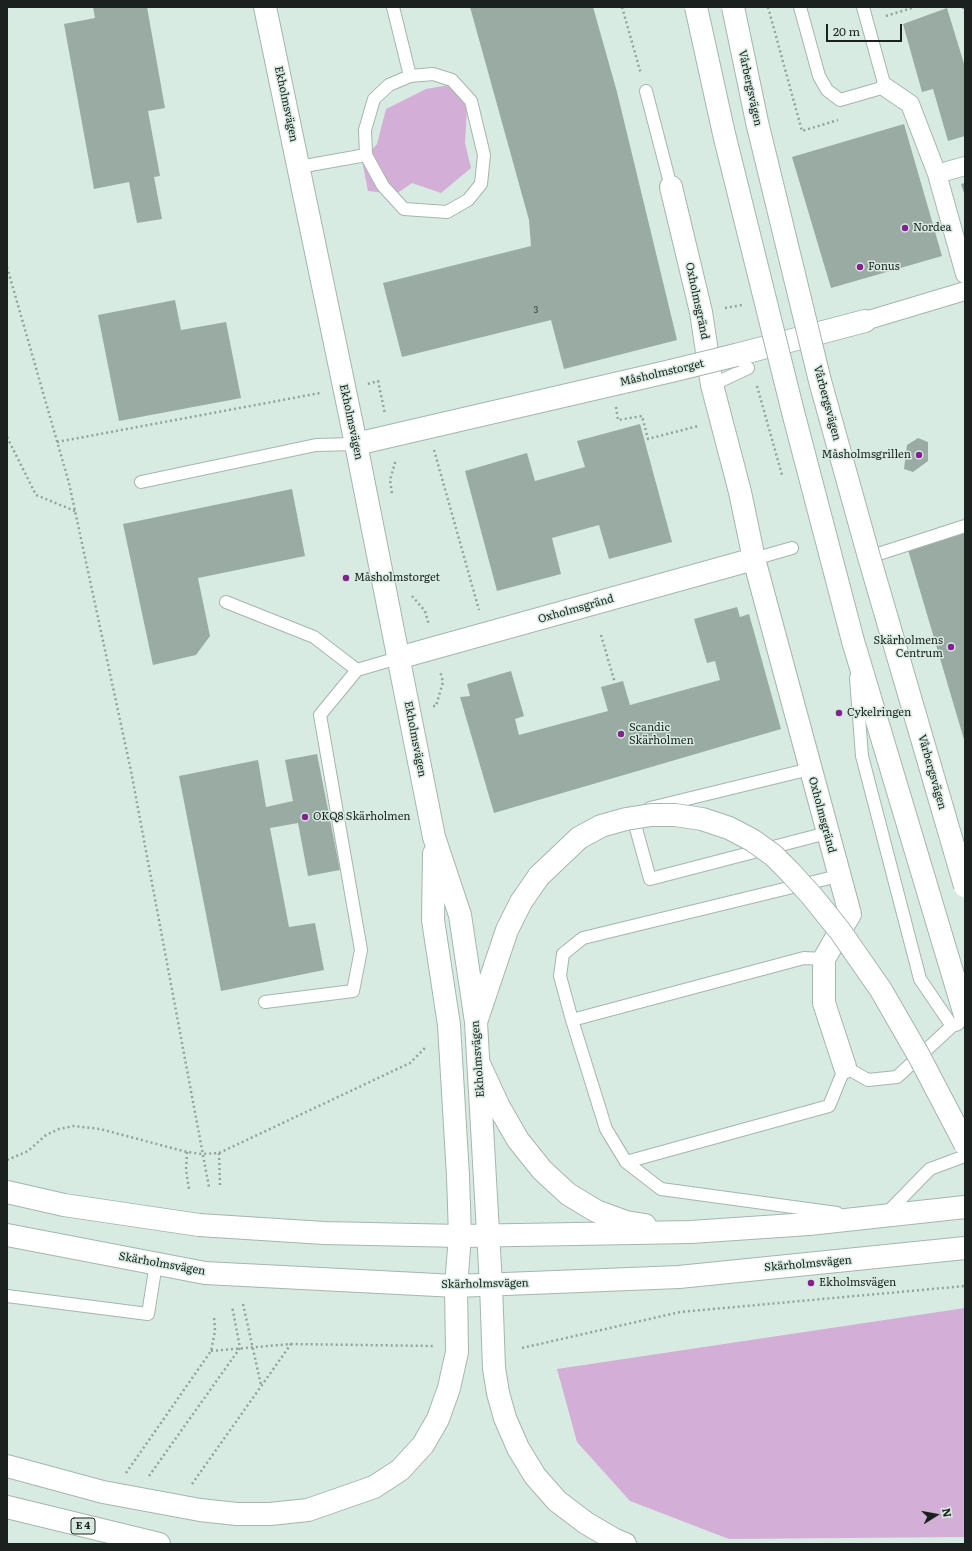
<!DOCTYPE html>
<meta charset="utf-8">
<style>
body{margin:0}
#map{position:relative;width:972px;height:1551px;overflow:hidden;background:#d8ebe2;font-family:Literata,serif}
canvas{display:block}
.frame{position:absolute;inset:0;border:8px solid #1b211e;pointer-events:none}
.north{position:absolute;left:916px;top:1495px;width:40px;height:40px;-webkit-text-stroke:3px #d8ebe2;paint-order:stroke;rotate:79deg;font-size:11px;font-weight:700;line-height:16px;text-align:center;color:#1b211e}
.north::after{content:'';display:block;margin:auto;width:14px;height:18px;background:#1b211e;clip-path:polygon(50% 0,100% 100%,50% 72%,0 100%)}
.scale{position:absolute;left:826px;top:24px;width:76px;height:18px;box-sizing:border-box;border:2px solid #1b211e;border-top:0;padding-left:5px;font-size:12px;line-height:14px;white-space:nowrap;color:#1b211e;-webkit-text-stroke:3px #d8ebe2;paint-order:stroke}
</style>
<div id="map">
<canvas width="972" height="1551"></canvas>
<div class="frame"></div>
<div class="north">N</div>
<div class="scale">20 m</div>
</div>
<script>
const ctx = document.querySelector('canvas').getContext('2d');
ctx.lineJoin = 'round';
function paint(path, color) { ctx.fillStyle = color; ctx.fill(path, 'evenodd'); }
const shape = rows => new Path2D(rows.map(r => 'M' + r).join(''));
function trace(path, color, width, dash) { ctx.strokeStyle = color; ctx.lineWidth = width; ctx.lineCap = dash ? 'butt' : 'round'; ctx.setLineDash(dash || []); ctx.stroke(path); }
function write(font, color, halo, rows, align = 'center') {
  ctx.font = font + ' Literata,serif'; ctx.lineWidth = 3; ctx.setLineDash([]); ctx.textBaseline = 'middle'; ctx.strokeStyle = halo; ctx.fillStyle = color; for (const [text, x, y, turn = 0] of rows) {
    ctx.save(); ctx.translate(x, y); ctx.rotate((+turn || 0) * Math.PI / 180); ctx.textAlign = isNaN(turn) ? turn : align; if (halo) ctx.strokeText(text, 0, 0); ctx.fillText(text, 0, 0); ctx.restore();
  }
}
paint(shape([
 [449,85,467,107,465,143,471,168,441,193,412,183,396,194,368,191,362,161,377,144,386,109,426,89],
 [965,1308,965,1537,729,1539,630,1501,577,1442,557,1369]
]), '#d3aed6');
paint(shape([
 [93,7,147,7,165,108,148,111,160,176,154,177,162,219,137,223,129,182,94,189,64,24,95,18],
 [470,7,593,7,617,92,677,340,564,369,551,320,402,357,383,283,531,246,529,220],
 [947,8,965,67,965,136,948,141,933,89,922,92,903,24],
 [904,124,942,256,831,288,792,157],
 [965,183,965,196,961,184],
 [175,300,181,330,226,322,241,398,119,421,98,315],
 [640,424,672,542,609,559,599,525,552,538,561,574,497,591,465,471,527,453,535,481,585,467,577,441],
 [918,438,928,442,928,461,913,472,904,469,907,445],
 [292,489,305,556,198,578,210,636,196,655,153,665,123,524],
 [965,532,965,743,908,550],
 [737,607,740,617,749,614,781,729,494,813,460,697,470,696,467,684,511,671,524,716,515,719,519,735,608,711,601,687,623,681,630,705,720,680,715,661,707,663,694,619],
 [317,754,340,870,308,876,298,823,270,828,289,927,315,923,324,970,221,991,179,776,258,760,266,807,293,801,285,760]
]), '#99aba3');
const service = shape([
 [393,7,410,76],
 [800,7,819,76,827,90,840,100,885,87,863,7],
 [646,91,671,187],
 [299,167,366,155,383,186,404,209,447,212,468,200,481,184,484,155,471,101,452,80,433,74,410,76,389,85,374,99,365,130,366,155],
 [712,385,748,368],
 [141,482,316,445,356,444],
 [869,557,965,526],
 [754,559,792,548],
 [226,602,314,637,357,670],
 [856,678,862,756,920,979,952,1026],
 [650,808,810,769],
 [632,814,650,879,827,833],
 [824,959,804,958,572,1020,606,1129,626,1162,661,1189,837,1213],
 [265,1002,353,991,361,950,320,715,357,670,398,658],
 [572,1020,560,976,563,954,583,938,838,876],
 [626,1162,829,1106,845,1067,868,1080,897,1077,952,1026,958,1024],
 [885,1215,930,1169,965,1156],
 [7,1296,148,1314,156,1264]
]);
const pedestrian = shape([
 [885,87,910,104,937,174,965,274],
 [937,174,965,166],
 [865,321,965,291]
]);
const minor = shape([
 [671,187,701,312,712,385,740,492,754,559,850,914,824,959,824,1003,845,1067],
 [736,355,865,321],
 [356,444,671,371],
 [398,658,754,559]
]);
const tertiary = shape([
 [265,7,356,444,434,837,460,915,476,1022,491,1285],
 [434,854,433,920,449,1025,458,1176,460,1236,456,1286]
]);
const secondary = shape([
 [480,1066,499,1107,518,1140,542,1170,568,1194,596,1211,626,1222,645,1225],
 [7,1192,64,1205,199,1225,324,1233,460,1236,691,1232,809,1224,965,1207],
 [7,1235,205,1273,456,1286,679,1277,965,1248]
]);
const motorway = shape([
 [853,641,965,1015],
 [476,1022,507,930,521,902,539,876],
 [491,1285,494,1368,498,1393,505,1418,518,1448,535,1476,557,1501,586,1523,615,1540,625,1544],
 [7,1466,103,1492,200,1510,237,1514,270,1514,308,1510,374,1487,400,1470,423,1445,438,1419,449,1388,457,1352,456,1286],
 [7,1507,159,1544]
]);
trace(service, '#a4b6ae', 14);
trace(pedestrian, '#a4b6ae', 20);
trace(minor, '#a4b6ae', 24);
trace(tertiary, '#a4b6ae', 24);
trace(secondary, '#a4b6ae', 24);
trace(motorway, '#a4b6ae', 24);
trace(shape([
 [622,7,641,74],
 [768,7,802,131,838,120],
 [963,7,965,13],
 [886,16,915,7],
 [7,267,69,483,131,771,209,1187],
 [725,308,742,305],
 [368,384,378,381,385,414],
 [757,386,782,475],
 [616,407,618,420,642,416,648,439,698,426],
 [7,437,36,495,75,511],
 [57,442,320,393],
 [434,450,479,610],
 [392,493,390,480,396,459],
 [412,596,425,611,429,625],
 [601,635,615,683],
 [433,706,436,706,443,682,440,671],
 [187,1152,186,1170,189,1189],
 [219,1153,220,1186],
 [7,1160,28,1151,46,1135,59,1129,74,1126,100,1129,187,1152,202,1154,219,1153,410,1063,425,1048],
 [243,1304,261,1385],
 [522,1348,680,1312,965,1286],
 [211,1351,291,1344,433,1346],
 [126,1473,211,1351,215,1331,214,1316],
 [149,1476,240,1348,232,1306],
 [192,1484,291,1344]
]), '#94a29b', 2.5, [2, 3]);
trace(service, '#fff', 12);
trace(pedestrian, '#fff', 18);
trace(minor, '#fff', 22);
trace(tertiary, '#fff', 22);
trace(secondary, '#fff', 22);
trace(motorway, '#fff', 22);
const minorBridge = shape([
 [671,371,736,355]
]);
const secondaryBridge = shape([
 [696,7,724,134,793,412,853,641],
 [733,7,757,122,820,381,869,557,965,886]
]);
const motorwayBridge = shape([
 [539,876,579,838,601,826,626,819,651,815,675,815,702,819,729,828,752,840,773,855,789,871,811,895,840,931,881,990,919,1056,965,1144]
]);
trace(minorBridge, '#a4b6ae', 24, []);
trace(secondaryBridge, '#a4b6ae', 24, []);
trace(motorwayBridge, '#a4b6ae', 24, []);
trace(minorBridge, '#fff', 22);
trace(secondaryBridge, '#fff', 22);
trace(motorwayBridge, '#fff', 22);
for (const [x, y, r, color] of [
 [905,228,4,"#83228c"],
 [860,267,4,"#83228c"],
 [919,455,4,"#83228c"],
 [346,578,4,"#83228c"],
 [951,647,4,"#83228c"],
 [839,713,4,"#83228c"],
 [621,734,4,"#83228c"],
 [305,817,4,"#83228c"],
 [811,1283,4,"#83228c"]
]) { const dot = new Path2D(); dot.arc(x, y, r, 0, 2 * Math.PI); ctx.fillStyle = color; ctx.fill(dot); trace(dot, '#d8ebe2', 1.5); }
write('9px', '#3a443f', null, [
 ["3",536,310]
]);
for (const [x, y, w] of [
 [83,1526,24]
]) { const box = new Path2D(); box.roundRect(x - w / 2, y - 8, w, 16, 3); ctx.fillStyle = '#d8ebe2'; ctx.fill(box); trace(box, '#1b211e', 1); }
write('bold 10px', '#1b211e', null, [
 ["E 4",83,1526]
]);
write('11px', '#1b211e', '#d8ebe2', [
 ["Vårbergsvägen",750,88,78],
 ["Ekholmsvägen",286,104,78],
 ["Oxholmsgränd",697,301,78],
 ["Måsholmstorget",662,373,-13],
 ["Vårbergsvägen",827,403,75],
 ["Ekholmsvägen",351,422,78],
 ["Oxholmsgränd",576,609,-16],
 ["Ekholmsvägen",415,739,79],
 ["Vårbergsvägen",932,772,74],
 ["Oxholmsgränd",822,815,75],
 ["Ekholmsvägen",478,1059,-94],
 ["Skärholmsvägen",162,1264,10],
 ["Skärholmsvägen",808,1264,-5],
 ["Skärholmsvägen",485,1284,-1]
]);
write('11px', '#1b211e', '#d8ebe2', [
 ["Nordea",913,228],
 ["Fonus",868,267],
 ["Måsholmsgrillen",911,455,"right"],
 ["Måsholmstorget",354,578],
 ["Skärholmens",943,641,"right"],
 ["Centrum",943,654,"right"],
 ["Cykelringen",847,713],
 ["Scandic",629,728],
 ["Skärholmen",629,741],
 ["OKQ8 Skärholmen",313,817],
 ["Ekholmsvägen",819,1283]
], 'left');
</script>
